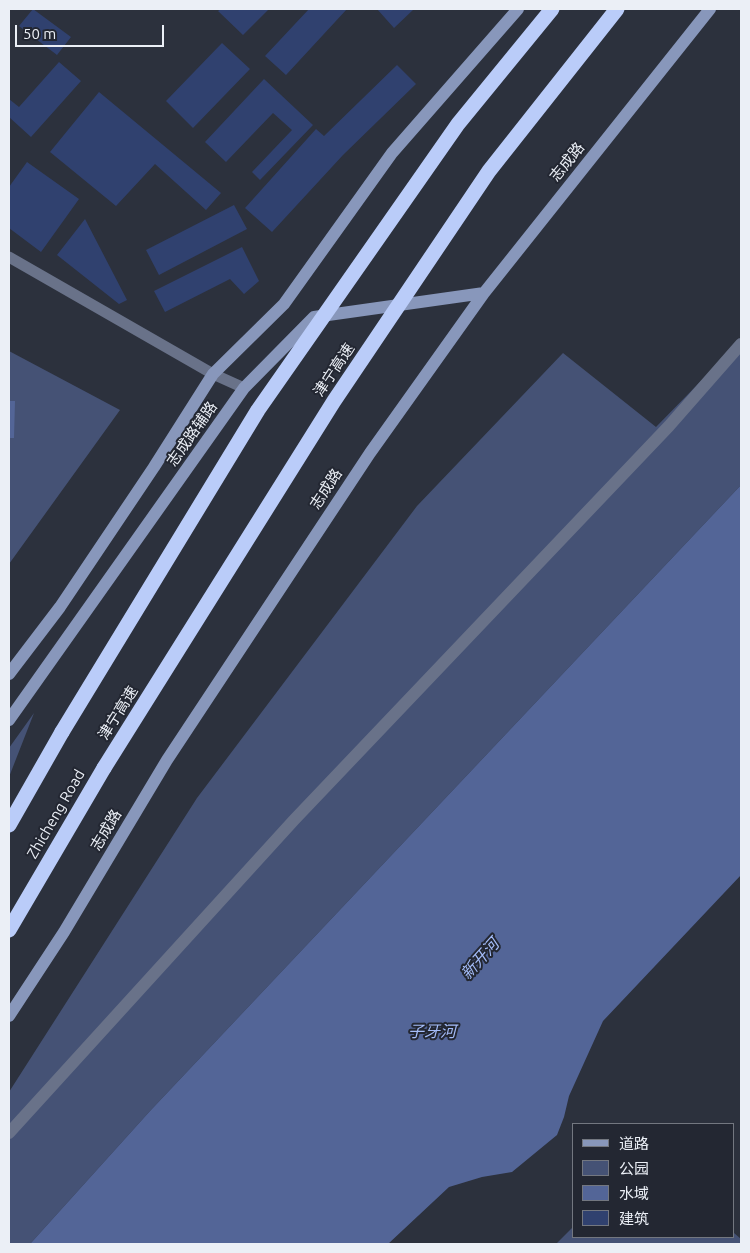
<!DOCTYPE html>
<meta charset="utf-8">
<style>
body{margin:0}
#map{position:relative;width:750px;height:1253px;overflow:hidden;background:#2c313d;font-family:Ubuntu,"Noto Sans SC",sans-serif}
canvas{display:block}
.frame{position:absolute;inset:0;border:10px solid #ebeff6;pointer-events:none}
.legend{position:absolute;left:572px;top:1123px;width:162px;height:115px;box-sizing:border-box;background:#232732;border:1px solid #737780;margin:0;padding:6px 9px;list-style:none;font-size:15px;color:#ebeff6}
.legend li{display:flex;align-items:center;gap:10px;height:25px}
.legend b{width:25px;border:1px solid #737780}
.scale{position:absolute;left:15px;top:25px;width:149px;height:22px;box-sizing:border-box;border:2px solid #ebeff6;border-top:0;padding-left:6px;font-size:15px;line-height:18px;white-space:nowrap;color:#ebeff6;-webkit-text-stroke:4px #232732;paint-order:stroke}
</style>
<div id="map">
<canvas width="750" height="1253"></canvas>
<div class="frame"></div>
<ul class="legend">
<li><b style="height:6px;background:#8897bb"></b>道路</li>
<li><b style="height:14px;background:#455275"></b>公园</li>
<li><b style="height:14px;background:#536597"></b>水域</li>
<li><b style="height:14px;background:#30416f"></b>建筑</li>
</ul>
<div class="scale">50 m</div>
</div>
<script>
const ctx = document.querySelector('canvas').getContext('2d');
ctx.lineJoin = 'round';
function paint(path, color) { ctx.fillStyle = color; ctx.fill(path, 'evenodd'); }
const shape = rows => new Path2D(rows.map(r => 'M' + r).join(''));
function trace(path, color, width, dash) { ctx.strokeStyle = color; ctx.lineWidth = width; ctx.lineCap = dash ? 'butt' : 'round'; ctx.setLineDash(dash || []); ctx.stroke(path); }
function write(font, color, halo, rows, align = 'center') {
  ctx.font = font + ' Ubuntu,"Noto Sans SC",sans-serif'; ctx.lineWidth = 4; ctx.setLineDash([]); ctx.textBaseline = 'middle'; ctx.strokeStyle = halo; ctx.fillStyle = color; for (const [text, x, y, turn = 0] of rows) {
    ctx.save(); ctx.translate(x, y); ctx.rotate((+turn || 0) * Math.PI / 180); ctx.textAlign = isNaN(turn) ? turn : align; if (halo) ctx.strokeText(text, 0, 0); ctx.fillText(text, 0, 0); ctx.restore();
  }
}
paint(shape([
 [741,340,741,485,150,1111,30,1244,9,1244,9,1092,197,798,417,506,563,353,656,427],
 [9,351,120,410,9,564],
 [34,713,9,777,9,748],
 [574,1226,574,1237,734,1237,734,1233,741,1239,741,1244,556,1244]
]), '#455275');
paint(shape([
 [9,401,15,401,14,438,9,438],
 [741,485,741,875,603,1021,569,1096,564,1117,557,1135,512,1172,482,1177,449,1187,388,1244,30,1244,150,1111]
]), '#536597');
paint(shape([
 [33,9,71,37,57,55,19,26],
 [221,9,269,9,243,35,218,11],
 [309,9,347,9,286,75,265,56],
 [377,9,414,9,394,28],
 [222,43,250,69,193,128,166,101],
 [59,62,81,81,31,137,9,117,9,99,19,107],
 [397,65,416,84,343,155,272,232,245,208,316,129,324,136],
 [264,79,313,125,260,180,252,172,292,130,273,113,226,162,205,142],
 [99,92,221,193,206,210,155,164,116,206,50,152],
 [27,162,79,199,41,252,9,228,9,187],
 [234,205,247,229,159,275,146,250],
 [85,219,127,300,119,304,57,255],
 [242,247,259,281,244,294,230,279,165,312,154,291]
]), '#30416f');
trace(shape([
 [9,257,213,374,244,388]
]), '#697289', 11);
trace(shape([
 [9,1133,294,820,669,426,741,344]
]), '#697289', 12);
trace(shape([
 [9,674,60,607,154,467,213,374,284,304,392,153,518,9],
 [9,720,244,388,314,317,484,293],
 [9,1016,64,932,167,760,370,453,484,293,710,9]
]), '#8897bb', 12);
trace(shape([
 [9,825,62,732],
 [9,930,104,768]
]), '#baccf9', 15);
trace(shape([
 [62,732,258,410,458,124,552,9],
 [104,768,334,401,489,171,617,9]
]), '#baccf9', 15);
write('15px', '#ebeff6', '#232732', [
 ["志成路",567,162,-51],
 ["津宁高速",334,370,-56],
 ["志成路辅路",192,434,-55],
 ["志成路",326,489,-57],
 ["津宁高速",118,713,-58],
 ["Zhicheng Road",56,814,-60],
 ["志成路",106,830,-59]
]);
write('italic 16px', '#a5bdf9', '#232732', [
 ["新开河",480,959,-48],
 ["子牙河",432,1032]
]);
</script>
